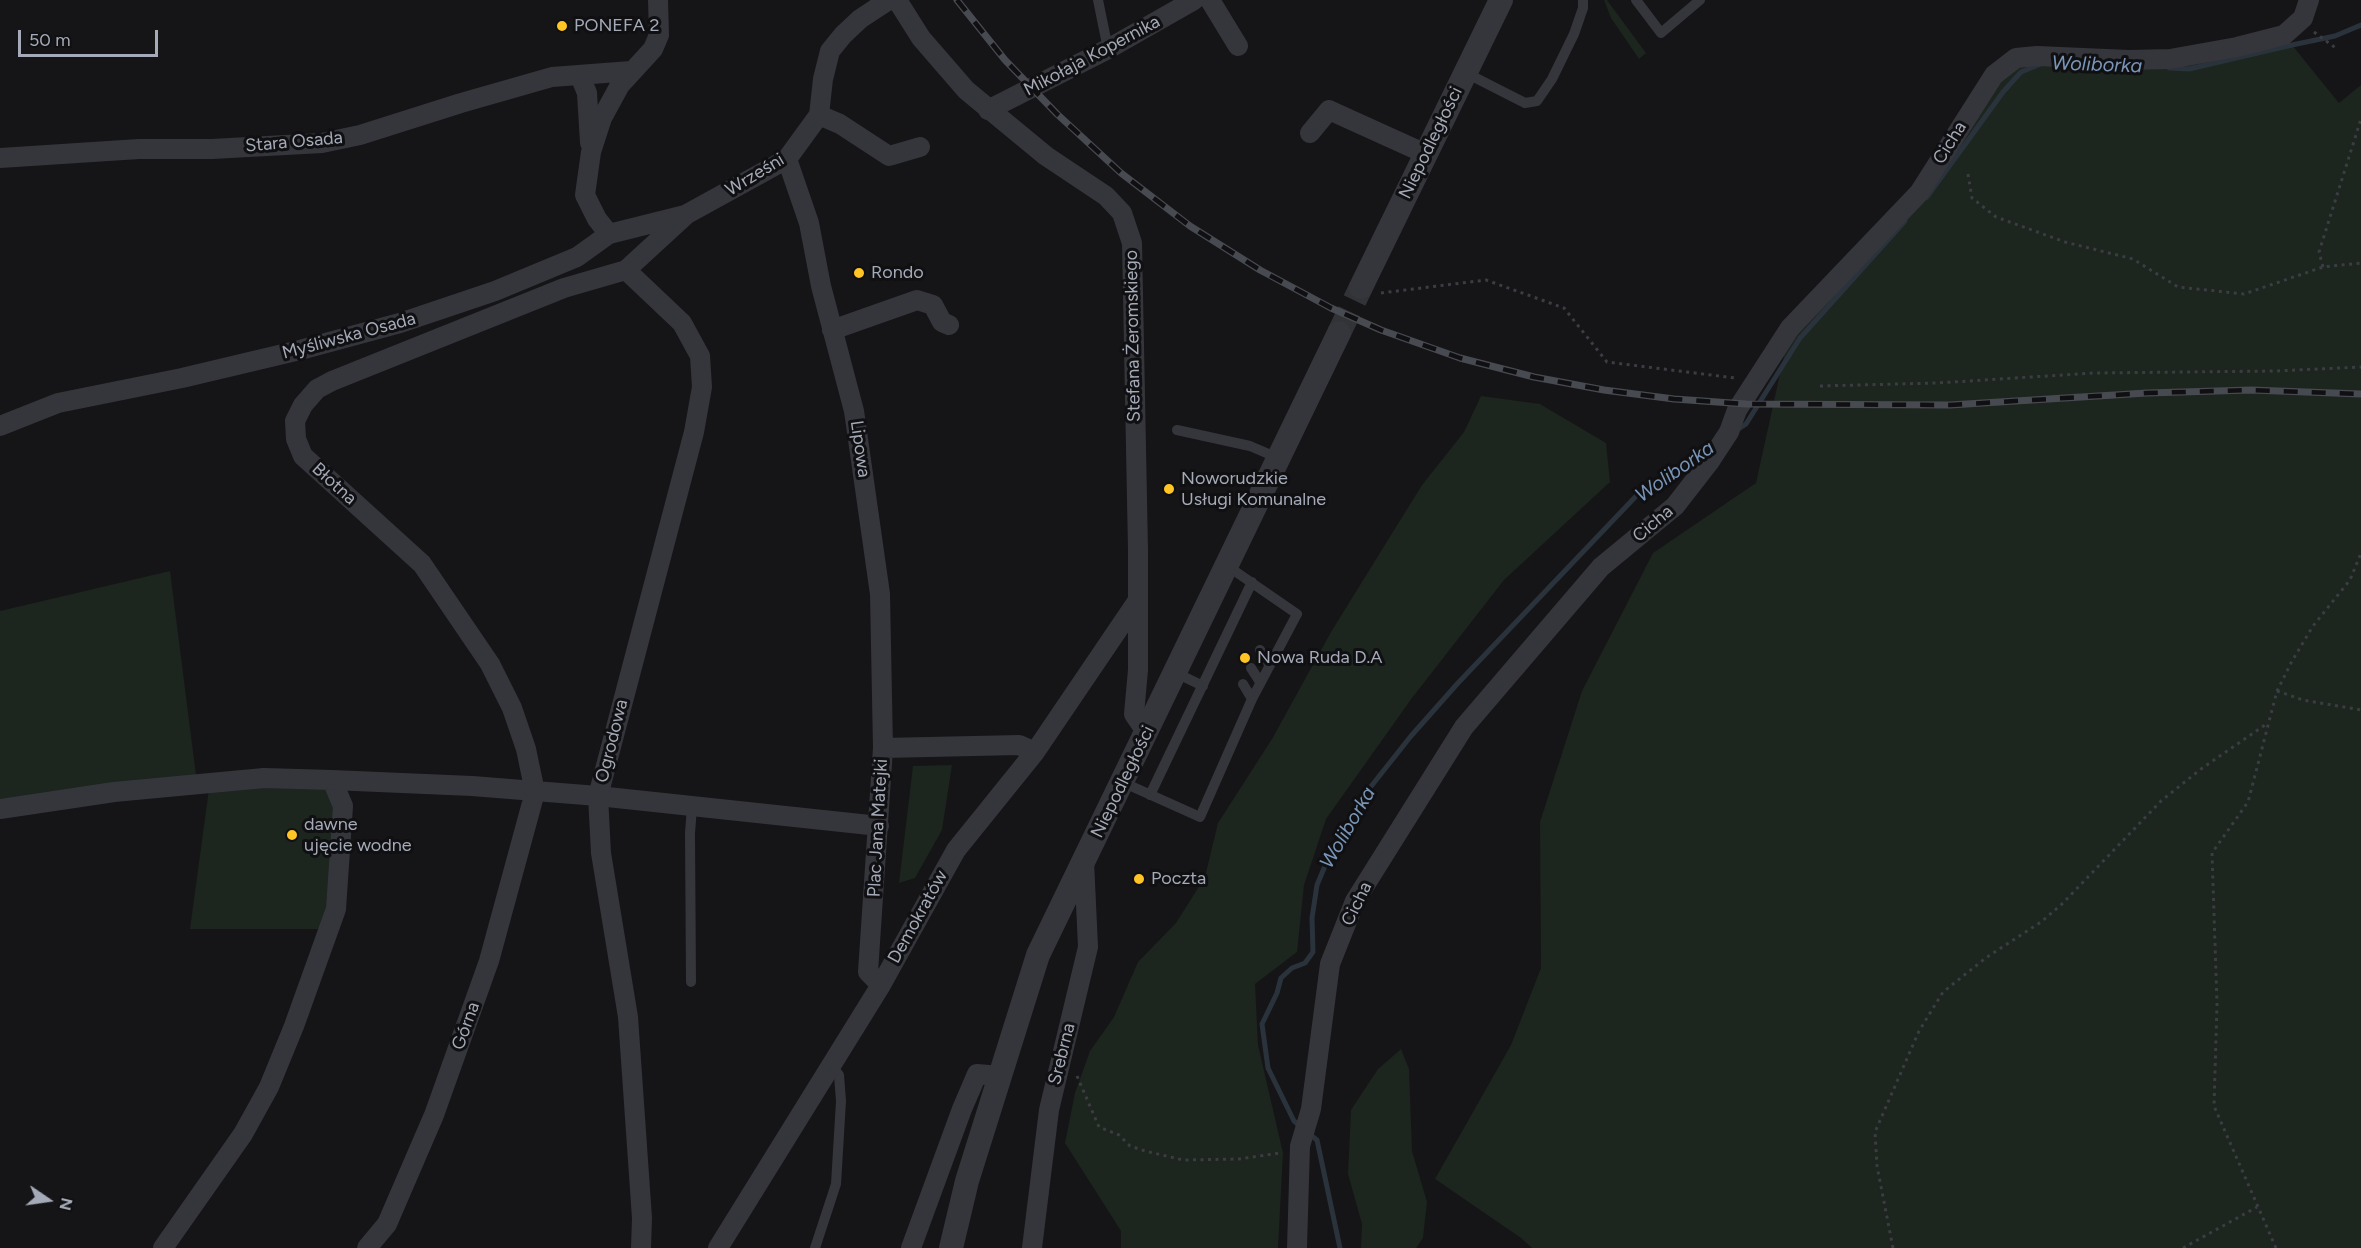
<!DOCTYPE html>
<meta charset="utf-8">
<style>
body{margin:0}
#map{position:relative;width:2361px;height:1248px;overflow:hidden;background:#151517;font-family:Figtree,sans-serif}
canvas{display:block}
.north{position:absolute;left:18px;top:1170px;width:60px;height:60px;-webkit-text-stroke:4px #101012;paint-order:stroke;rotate:103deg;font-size:16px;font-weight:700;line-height:24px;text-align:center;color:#a5aab8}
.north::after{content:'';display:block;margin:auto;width:21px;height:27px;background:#a5aab8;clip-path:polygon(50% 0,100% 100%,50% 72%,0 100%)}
.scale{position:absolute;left:18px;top:30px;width:140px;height:27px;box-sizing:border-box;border:3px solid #a5aab8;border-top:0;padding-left:8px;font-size:18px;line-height:21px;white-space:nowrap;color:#a5aab8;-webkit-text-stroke:4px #101012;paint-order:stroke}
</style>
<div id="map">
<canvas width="2361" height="1248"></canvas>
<div class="north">N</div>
<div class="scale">50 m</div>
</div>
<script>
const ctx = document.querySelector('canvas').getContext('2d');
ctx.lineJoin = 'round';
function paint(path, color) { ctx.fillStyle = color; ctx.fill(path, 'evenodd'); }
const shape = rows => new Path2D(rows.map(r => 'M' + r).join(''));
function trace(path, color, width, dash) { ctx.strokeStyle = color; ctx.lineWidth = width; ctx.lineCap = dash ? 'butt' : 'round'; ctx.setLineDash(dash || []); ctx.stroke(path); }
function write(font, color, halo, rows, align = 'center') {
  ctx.font = font + ' Figtree,sans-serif'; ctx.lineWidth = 6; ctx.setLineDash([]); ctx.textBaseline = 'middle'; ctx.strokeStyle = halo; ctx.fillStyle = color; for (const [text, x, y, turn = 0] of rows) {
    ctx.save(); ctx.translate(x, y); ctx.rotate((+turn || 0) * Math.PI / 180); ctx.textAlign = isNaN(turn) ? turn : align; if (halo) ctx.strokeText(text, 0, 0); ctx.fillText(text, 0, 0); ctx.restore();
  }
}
paint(shape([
 [1604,0,1607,0,1646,53,1639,59,1611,18],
 [2292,45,2339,103,2361,85,2361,1248,1532,1248,1521,1238,1435,1179,1511,1045,1541,968,1540,822,1582,691,1653,553,1756,483,1790,328,1919,193,2016,58],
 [1481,396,1540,404,1606,443,1610,482,1504,580,1412,698,1326,819,1304,885,1297,952,1255,984,1258,1045,1283,1153,1278,1248,1121,1248,1121,1231,1065,1143,1075,1093,1090,1051,1114,1017,1138,962,1176,923,1205,877,1218,823,1272,739,1331,632,1422,485,1464,432],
 [170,571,196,775,0,800,0,611],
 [952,765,942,830,915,878,899,883,913,766],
 [329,785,337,807,326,929,190,929,209,789],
 [1401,1049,1409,1069,1412,1151,1427,1202,1423,1238,1416,1248,1361,1248,1362,1224,1348,1174,1351,1110,1378,1069]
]), '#1c251e');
trace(shape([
 [2169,68,2189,69,2292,45,2335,36,2361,25],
 [1927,197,2003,92,2021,72,2043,63],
 [1737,430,1746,424,1800,338,1905,221],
 [1301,1127,1294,1121,1268,1068,1262,1024,1277,993,1281,978,1292,968,1305,963,1313,952,1312,918,1317,885,1330,854,1365,794,1411,736,1458,683,1640,492,1709,449],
 [1308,1133,1317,1140,1340,1248]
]), '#2a333c', 5);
trace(shape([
 [1339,333,1361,287]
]), '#323337', 24, [24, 12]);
trace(shape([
 [2314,32,2337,49],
 [1968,174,1972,198,1996,217,2065,242,2133,259,2178,287,2244,294,2323,267,2361,263],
 [2323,267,2319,252,2361,119],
 [1381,293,1486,280,1564,308,1607,362,1735,378],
 [1820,386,1937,383,2094,373,2275,371,2361,367],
 [2277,691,2303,700,2361,710],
 [1077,1076,1099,1127,1119,1135,1130,1146,1145,1151,1183,1160,1239,1159,1280,1153],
 [1893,1248,1877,1166,1875,1132,1919,1031,1943,992,1987,957,2041,922,2062,904,2161,801,2201,769,2268,723],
 [2183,1248,2257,1207],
 [2276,1248,2214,1106,2217,1004,2212,853,2248,802,2277,691,2292,661,2313,626,2350,580,2361,553]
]), '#3b3d43', 3, [3, 4.5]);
trace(shape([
 [1098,0,1108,49],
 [1636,0,1661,33,1700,0],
 [1466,73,1525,103,1537,101,1552,79,1574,34,1583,8,1583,0],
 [1177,430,1250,446,1278,458],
 [1260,650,1269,664],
 [1251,668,1260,682],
 [1174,672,1203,686],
 [1243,684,1252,699],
 [1122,782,1200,817,1252,699,1297,614,1226,565],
 [1150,795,1252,582],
 [691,982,690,833,692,807],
 [815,1248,836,1184,841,1101,839,1075,832,1066]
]), '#35363c', 10);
trace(shape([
 [897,0,921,38,966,90,1046,156,1106,196,1122,213,1132,243,1138,550,1138,670,1134,714,1147,733],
 [1210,0,1238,46],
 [580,76,587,93,590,143],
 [988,110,1108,49,1194,0],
 [819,115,840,124,889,156,920,147],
 [1310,133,1329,110,1426,154],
 [0,158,139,149,212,149,322,143,360,135,461,103,552,77,631,71],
 [787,159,809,223,821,286,854,411,880,594,883,748,868,972,881,985],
 [609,234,597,219,585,195,591,152,602,118,620,85,653,49,659,35,658,0],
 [626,270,682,323,700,356,702,387,694,432,598,796,601,853,628,1017,642,1218,641,1248],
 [832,330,917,300,933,305,942,322,949,325],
 [0,426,58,403,182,378,300,350,400,323,495,291,577,257,609,234,685,215],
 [883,748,1019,745,1035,752],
 [0,809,114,792,264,778,332,780],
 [163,1248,243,1134,269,1087,294,1026,336,909,343,806,332,780,472,786,598,796,879,826],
 [367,1248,387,1224,434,1115,489,961,535,792,526,749,512,708,490,664,422,564,303,456,296,439,295,421,303,405,317,389,332,381,564,288,626,270,687,214,787,159,819,115,823,79,830,51,843,35,860,19,889,0],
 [718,1248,881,985,956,850,1035,752,1138,600],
 [911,1248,962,1109,977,1074,1000,1076],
 [1032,1248,1049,1110,1088,947,1084,861],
 [1297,1248,1300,1146,1311,1109,1330,964,1355,901,1464,727,1601,567,1675,506,1710,461,1729,432,1737,410,1790,328,1919,193,1994,75,2016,58,2037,56,2129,60,2170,59,2237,47,2284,35,2303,18,2309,0]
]), '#35363c', 20);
trace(shape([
 [1361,287,1501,0],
 [951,1248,967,1181,1038,955,1339,333]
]), '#35363c', 24);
const rail = shape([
 [957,0,1005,60,1057,114,1121,173,1190,226,1260,270,1331,308,1381,330,1460,358,1534,377,1604,390,1674,399,1746,404,1950,405,2147,393,2251,390,2361,394]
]);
trace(rail, '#484a51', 7);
trace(rail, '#101012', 4.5, [14]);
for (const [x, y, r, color] of [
 [562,26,6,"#ffc524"],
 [859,273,6,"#ffc524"],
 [1169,489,6,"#ffc524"],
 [1245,658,6,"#ffc524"],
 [292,835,6,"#ffc524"],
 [1139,879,6,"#ffc524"]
]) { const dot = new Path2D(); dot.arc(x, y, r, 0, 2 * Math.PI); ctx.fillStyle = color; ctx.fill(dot); trace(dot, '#101012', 2); }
write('18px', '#a5aab8', '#101012', [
 ["PONEFA 2",574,26],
 ["Rondo",871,273],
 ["Noworudzkie",1181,479],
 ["Usługi Komunalne",1181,500],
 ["Nowa Ruda D.A",1257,658],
 ["dawne",304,825],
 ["ujęcie wodne",304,846],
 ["Poczta",1151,879]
], 'left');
write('18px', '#a5aab8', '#101012', [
 ["Mikołaja Kopernika",1092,56,-28],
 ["Stara Osada",294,142,-5],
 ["Niepodległości",1431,143,-64],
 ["Cicha",1950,143,-58],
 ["Wrześni",755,175,-31],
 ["Myśliwska Osada",349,336,-15],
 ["Stefana Żeromskiego",1133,336,-91],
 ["Lipowa",860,449,82],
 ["Błotna",334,484,42],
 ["Cicha",1653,524,-40],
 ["Ogrodowa",612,741,-76],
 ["Niepodległości",1123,782,-64],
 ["Plac Jana Matejki",878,828,-87],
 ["Cicha",1357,904,-64],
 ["Demokratów",918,917,-61],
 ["Górna",466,1026,-70],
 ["Srebrna",1062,1054,-76]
]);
write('italic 20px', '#7995b7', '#101012', [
 ["Woliborka",2097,65,2],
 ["Woliborka",1675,472,-35],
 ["Woliborka",1348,828,-60]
]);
</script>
